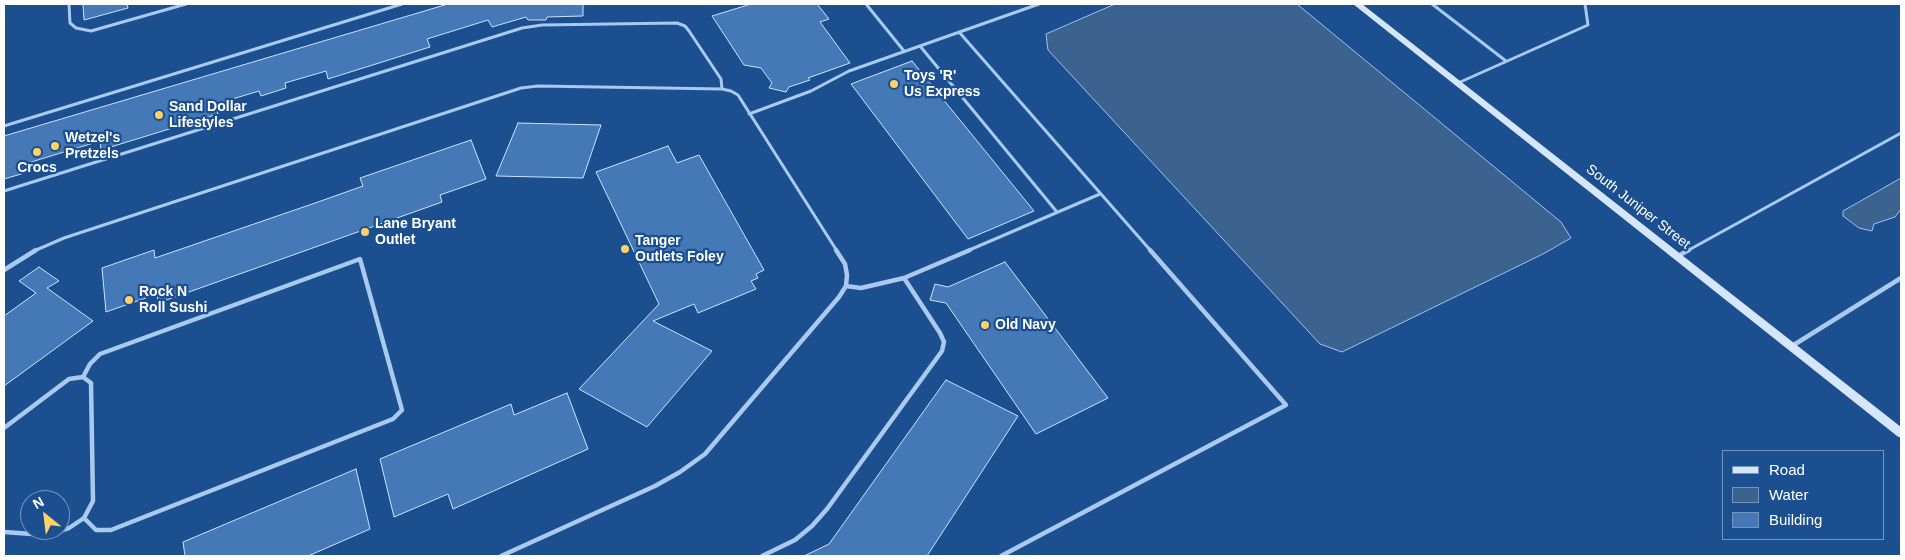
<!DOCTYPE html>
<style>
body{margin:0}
#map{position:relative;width:1905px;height:560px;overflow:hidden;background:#1b4f8f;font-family:Helvetica,sans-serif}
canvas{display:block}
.frame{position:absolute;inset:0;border:5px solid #fff;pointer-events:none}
.legend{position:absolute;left:1722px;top:450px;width:162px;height:90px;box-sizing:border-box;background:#1b4f8f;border:1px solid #7695bc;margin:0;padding:6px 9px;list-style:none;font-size:15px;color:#fff}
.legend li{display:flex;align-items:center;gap:10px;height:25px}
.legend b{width:25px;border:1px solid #7695bc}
.north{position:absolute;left:20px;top:490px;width:50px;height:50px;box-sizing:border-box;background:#1b4f8f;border:1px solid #7695bc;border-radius:50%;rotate:331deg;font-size:14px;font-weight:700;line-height:20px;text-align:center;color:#fff}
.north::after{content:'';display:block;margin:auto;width:18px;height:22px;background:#ffd166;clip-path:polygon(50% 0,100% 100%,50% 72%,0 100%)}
</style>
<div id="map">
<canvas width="1905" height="560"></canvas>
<div class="frame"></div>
<ul class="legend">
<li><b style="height:6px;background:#d6e6fa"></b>Road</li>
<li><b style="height:14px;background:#3c6290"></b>Water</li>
<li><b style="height:14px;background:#4478b7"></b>Building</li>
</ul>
<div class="north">N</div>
</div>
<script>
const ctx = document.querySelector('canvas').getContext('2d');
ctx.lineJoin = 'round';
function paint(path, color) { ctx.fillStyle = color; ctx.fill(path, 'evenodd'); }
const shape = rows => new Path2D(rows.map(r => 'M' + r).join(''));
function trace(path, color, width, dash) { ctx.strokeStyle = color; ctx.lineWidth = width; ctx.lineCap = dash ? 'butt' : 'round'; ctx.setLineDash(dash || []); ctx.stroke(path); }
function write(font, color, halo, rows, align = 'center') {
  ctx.font = font + ' Helvetica,sans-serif'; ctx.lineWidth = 4.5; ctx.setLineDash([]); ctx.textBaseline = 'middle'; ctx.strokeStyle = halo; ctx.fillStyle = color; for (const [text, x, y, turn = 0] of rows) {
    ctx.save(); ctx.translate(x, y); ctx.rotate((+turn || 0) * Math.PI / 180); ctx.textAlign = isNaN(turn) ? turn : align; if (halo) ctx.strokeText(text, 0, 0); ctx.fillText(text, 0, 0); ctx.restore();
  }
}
const water = shape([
 [1115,4,1297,4,1561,222,1571,238,1543,254,1342,352,1320,344,1048,50,1046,34,1115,4],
 [1901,178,1901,209,1895,217,1874,224,1872,231,1859,228,1843,216,1843,211,1901,178]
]);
paint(water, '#3c6290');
trace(water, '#9cc4f0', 1);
const building = shape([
 [83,4,127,4,128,8,84,20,83,4],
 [448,4,583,4,583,16,547,17,546,20,528,20,526,17,492,27,488,20,427,39,430,47,328,79,326,71,285,83,286,88,261,96,259,91,216,104,218,114,101,150,100,141,28,163,28,172,4,179,4,136,448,4],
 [751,4,817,4,829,19,820,22,850,63,808,78,810,80,789,87,786,92,769,88,772,83,761,68,744,65,712,16,751,4],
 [912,61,1034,211,968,239,851,84,912,61],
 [518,123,601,125,583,178,496,176,518,123],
 [471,140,486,179,440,195,442,202,158,303,157,294,106,312,102,268,154,250,155,258,318,202,363,186,360,178,471,140],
 [668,146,677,163,699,155,764,270,756,274,758,278,751,281,756,289,698,313,694,304,653,321,712,351,647,427,579,389,659,304,596,172,668,146],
 [1005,262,1108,398,1036,434,946,303,930,300,935,284,948,287,1005,262],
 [39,267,59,281,47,288,93,321,4,386,4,316,36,293,19,281,39,267],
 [946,380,1018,416,927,556,804,556,829,544,946,380],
 [567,393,588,449,453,509,448,494,394,517,380,459,511,404,514,415,567,393],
 [356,469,370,529,308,556,185,556,183,542,356,469]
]);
paint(building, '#4478b7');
trace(building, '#cfe3fa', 1);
trace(shape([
 [69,4,70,23,76,28,91,31,186,4],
 [866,4,904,51],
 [1432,4,1506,61],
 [959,32,1151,251],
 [920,46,1057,212],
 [1458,83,1588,25,1585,4],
 [749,114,811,91,849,71,1039,4],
 [4,126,402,4],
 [4,191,522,28,542,25,677,23,685,26,689,31,721,79,722,89],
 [34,251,64,238,521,88,538,86,722,89,731,91,738,95,837,251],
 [967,251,1100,194],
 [1687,251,1901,133]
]), '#a9c9ee', 3);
trace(shape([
 [1678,256,1689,250],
 [4,270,36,250],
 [846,286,861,288,904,278,970,250],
 [1792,346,1901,278],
 [83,377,90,364,100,354,360,259,402,410,393,419,111,530,96,530,84,518],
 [4,428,69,379,83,377,91,383,93,501,84,518,69,528,46,535,4,532],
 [501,556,655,486,680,472,705,454,839,297,846,286,847,275,845,264,836,250],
 [762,556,795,540,812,526,827,509,942,351,944,342,940,333,904,278],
 [1001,556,1286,405,1150,250]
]), '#a9c9ee', 4.5);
paint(shape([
 [1353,4,1362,4,1901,427,1901,438,1897,436,1353,4]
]), '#d6e6fa');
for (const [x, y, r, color] of [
 [894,84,5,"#ffd166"],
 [159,115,5,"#ffd166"],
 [55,146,5,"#ffd166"],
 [37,152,5,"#ffd166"],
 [365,232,5,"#ffd166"],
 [625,249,5,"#ffd166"],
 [129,300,5,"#ffd166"],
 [985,325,5,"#ffd166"]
]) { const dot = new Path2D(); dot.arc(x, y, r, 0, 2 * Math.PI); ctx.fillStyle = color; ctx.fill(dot); trace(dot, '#1b4f8f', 2); }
write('bold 14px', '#fff', '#1b4f8f', [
 ["Toys 'R'",904,76],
 ["Us Express",904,92],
 ["Sand Dollar",169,107],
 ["Lifestyles",169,123],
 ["Wetzel's",65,138],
 ["Pretzels",65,154],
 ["Crocs",37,168,"center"],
 ["Lane Bryant",375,224],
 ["Outlet",375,240],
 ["Tanger",635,241],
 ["Outlets Foley",635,257],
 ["Rock N",139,292],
 ["Roll Sushi",139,308],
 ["Old Navy",995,325]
], 'left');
write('14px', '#fff', '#1b4f8f', [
 ["South Juniper Street",1638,207,38]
]);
</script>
